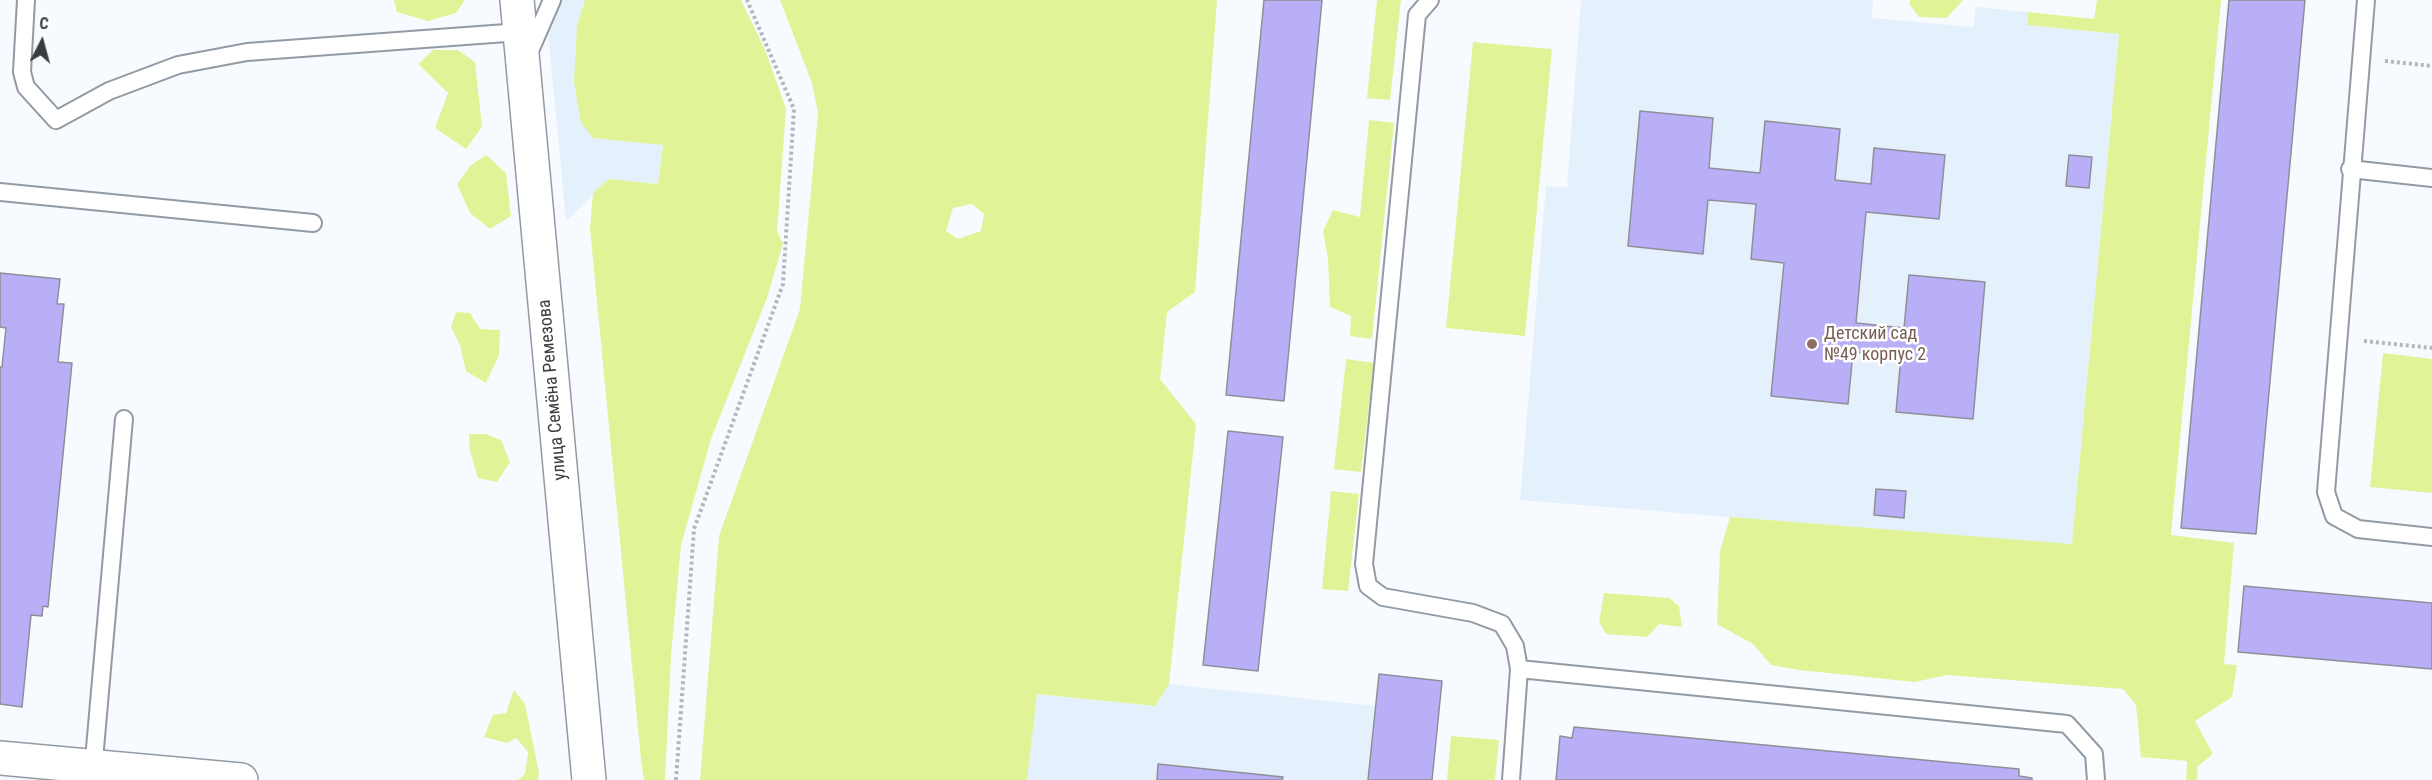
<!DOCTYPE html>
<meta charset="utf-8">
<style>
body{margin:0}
#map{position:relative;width:2432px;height:780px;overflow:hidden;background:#f7fbff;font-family:"Roboto Condensed",sans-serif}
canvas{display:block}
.north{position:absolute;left:12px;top:12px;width:60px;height:60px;-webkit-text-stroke:4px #fff;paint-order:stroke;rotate:6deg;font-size:16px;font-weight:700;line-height:24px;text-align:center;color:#393d41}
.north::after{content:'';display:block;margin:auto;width:21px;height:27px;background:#393d41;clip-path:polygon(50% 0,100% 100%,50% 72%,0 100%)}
</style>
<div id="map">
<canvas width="2432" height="780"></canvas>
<div class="north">С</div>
</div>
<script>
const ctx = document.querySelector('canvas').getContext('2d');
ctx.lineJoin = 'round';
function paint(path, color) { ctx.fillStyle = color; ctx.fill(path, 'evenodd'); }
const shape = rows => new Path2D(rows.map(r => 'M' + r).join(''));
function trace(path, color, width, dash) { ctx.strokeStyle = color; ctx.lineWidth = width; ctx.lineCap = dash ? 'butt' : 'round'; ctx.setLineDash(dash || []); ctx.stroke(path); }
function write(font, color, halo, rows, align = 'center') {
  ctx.font = font + ' "Roboto Condensed",sans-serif'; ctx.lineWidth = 5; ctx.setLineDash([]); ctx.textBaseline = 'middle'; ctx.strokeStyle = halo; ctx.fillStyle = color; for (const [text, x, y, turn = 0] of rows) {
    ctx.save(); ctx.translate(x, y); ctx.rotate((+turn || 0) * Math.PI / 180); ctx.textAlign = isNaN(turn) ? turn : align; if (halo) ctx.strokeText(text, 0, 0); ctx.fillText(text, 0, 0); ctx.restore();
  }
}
paint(shape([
 [545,0,585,0,577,26,581,123,593,138,663,144,658,184,609,179,566,221],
 [1581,0,1873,0,1872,18,1973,27,1976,7,2028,12,2027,25,2119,34,2072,545,1520,500,1546,186,1567,187],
 [1169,684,1376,706,1368,780,1027,780,1036,694,1155,706]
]), '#e5f0fd');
paint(shape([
 [394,0,465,0,456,13,428,21,397,12],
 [585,0,741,0,766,52,786,109,777,231,783,244,767,298,711,439,681,545,671,656,665,780,644,780,641,760,590,229,593,193,609,179,658,184,663,145,593,138,581,123,574,82,577,26],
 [780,0,1217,0,1195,292,1167,312,1160,379,1196,424,1169,684,1155,706,1037,694,1027,780,700,780,719,536,800,309,818,113,812,83],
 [972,204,984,214,981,231,958,239,946,231,953,208],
 [1377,0,1401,0,1390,100,1367,98],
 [1910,0,1963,0,1947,18,1919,17,1910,5],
 [2097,0,2221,0,2171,535,2234,543,2224,664,2237,665,2232,697,2195,721,2213,754,2198,766,2197,780,2186,780,2187,761,2141,757,2136,705,2123,689,1947,675,1915,682,1799,670,1771,665,1753,644,1717,624,1720,551,1730,517,2072,544,2119,34,2027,25,2028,12,2094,19],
 [1473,42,1552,49,1525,336,1446,328],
 [433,50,458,50,475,62,482,127,466,149,435,128,448,93,418,64],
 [1369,120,1394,123,1372,339,1350,336,1351,316,1330,307,1328,260,1323,231,1333,210,1360,217],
 [486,155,506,173,511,216,490,229,470,213,457,184,471,165],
 [456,312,470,313,480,329,500,330,499,355,486,383,466,371,460,345,451,327],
 [2383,353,2432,359,2432,493,2370,487],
 [1346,359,1374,363,1361,472,1334,469],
 [469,434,486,434,501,440,510,462,497,482,478,478,470,451],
 [1331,491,1359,494,1348,591,1322,589],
 [1604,593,1669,598,1679,606,1682,627,1659,624,1647,637,1606,634,1599,622],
 [514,690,525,704,539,773,538,780,518,780,525,774,528,752,516,738,507,743,484,737,493,715,506,713],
 [1451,736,1499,740,1495,780,1447,780]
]), '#e0f497');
const building = shape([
 [1264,0,1322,0,1284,401,1226,395,1264,0],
 [2229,0,2305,0,2256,534,2181,528,2229,0],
 [1640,111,1713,118,1709,168,1760,173,1765,121,1840,129,1835,180,1871,184,1874,148,1945,155,1939,219,1866,212,1856,323,1904,328,1909,275,1985,282,1973,419,1896,412,1901,356,1853,352,1848,404,1771,396,1784,263,1751,259,1756,204,1708,200,1703,254,1628,246,1640,111],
 [2069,155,2092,157,2089,188,2066,186,2069,155],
 [0,273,60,279,57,304,64,304,58,362,72,363,48,607,43,606,42,616,31,615,22,707,0,704,0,367,2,367,6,328,0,327,0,273],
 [1228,431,1283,437,1258,671,1203,665,1228,431],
 [1876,489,1906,491,1904,518,1874,515,1876,489],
 [2244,586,2432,603,2432,669,2238,652,2244,586],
 [1379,674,1442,681,1432,780,1368,780,1379,674],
 [1574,727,2019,769,2019,776,2032,778,2032,780,1556,780,1560,736,1572,738,1574,727],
 [1158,764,1283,777,1282,780,1157,780,1158,764]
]);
paint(building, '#b8aff6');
trace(building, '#8f8e99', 1.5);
const service = shape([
 [26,0,22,72,26,87,56,120,109,91,178,65,247,52,520,32],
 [1430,0,1417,15,1364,564,1368,586,1383,597,1473,613,1502,624,1515,646,1519,669,1511,780],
 [2366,0,2326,492,2334,516,2358,529,2432,537],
 [529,53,552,0],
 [2350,169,2432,178],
 [0,192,313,223],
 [1519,669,2067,724,2094,754,2096,780],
 [93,771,124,419]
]);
const minor = shape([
 [0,758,241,780]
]);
const primary = shape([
 [517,0,589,780]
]);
trace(service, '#929aa4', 20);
trace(minor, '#929aa4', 36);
trace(primary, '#929aa4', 36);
trace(shape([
 [2385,61,2432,66],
 [2364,341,2432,348],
 [676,780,694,529,783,284,794,109,747,0]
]), '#b3b7bb', 4, [3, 3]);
trace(service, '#fff', 16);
trace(minor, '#fff', 33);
trace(primary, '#fff', 33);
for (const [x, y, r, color] of [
 [1812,344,6,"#8d6e63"]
]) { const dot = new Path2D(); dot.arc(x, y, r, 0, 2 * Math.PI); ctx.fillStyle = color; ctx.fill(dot); trace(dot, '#fff', 2); }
write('18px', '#785e54', '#fff', [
 ["Детский сад",1824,334],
 ["№49 корпус 2",1824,355]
], 'left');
write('18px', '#393d41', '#fff', [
 ["улица Семёна Ремезова",553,390,-95]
]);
</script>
